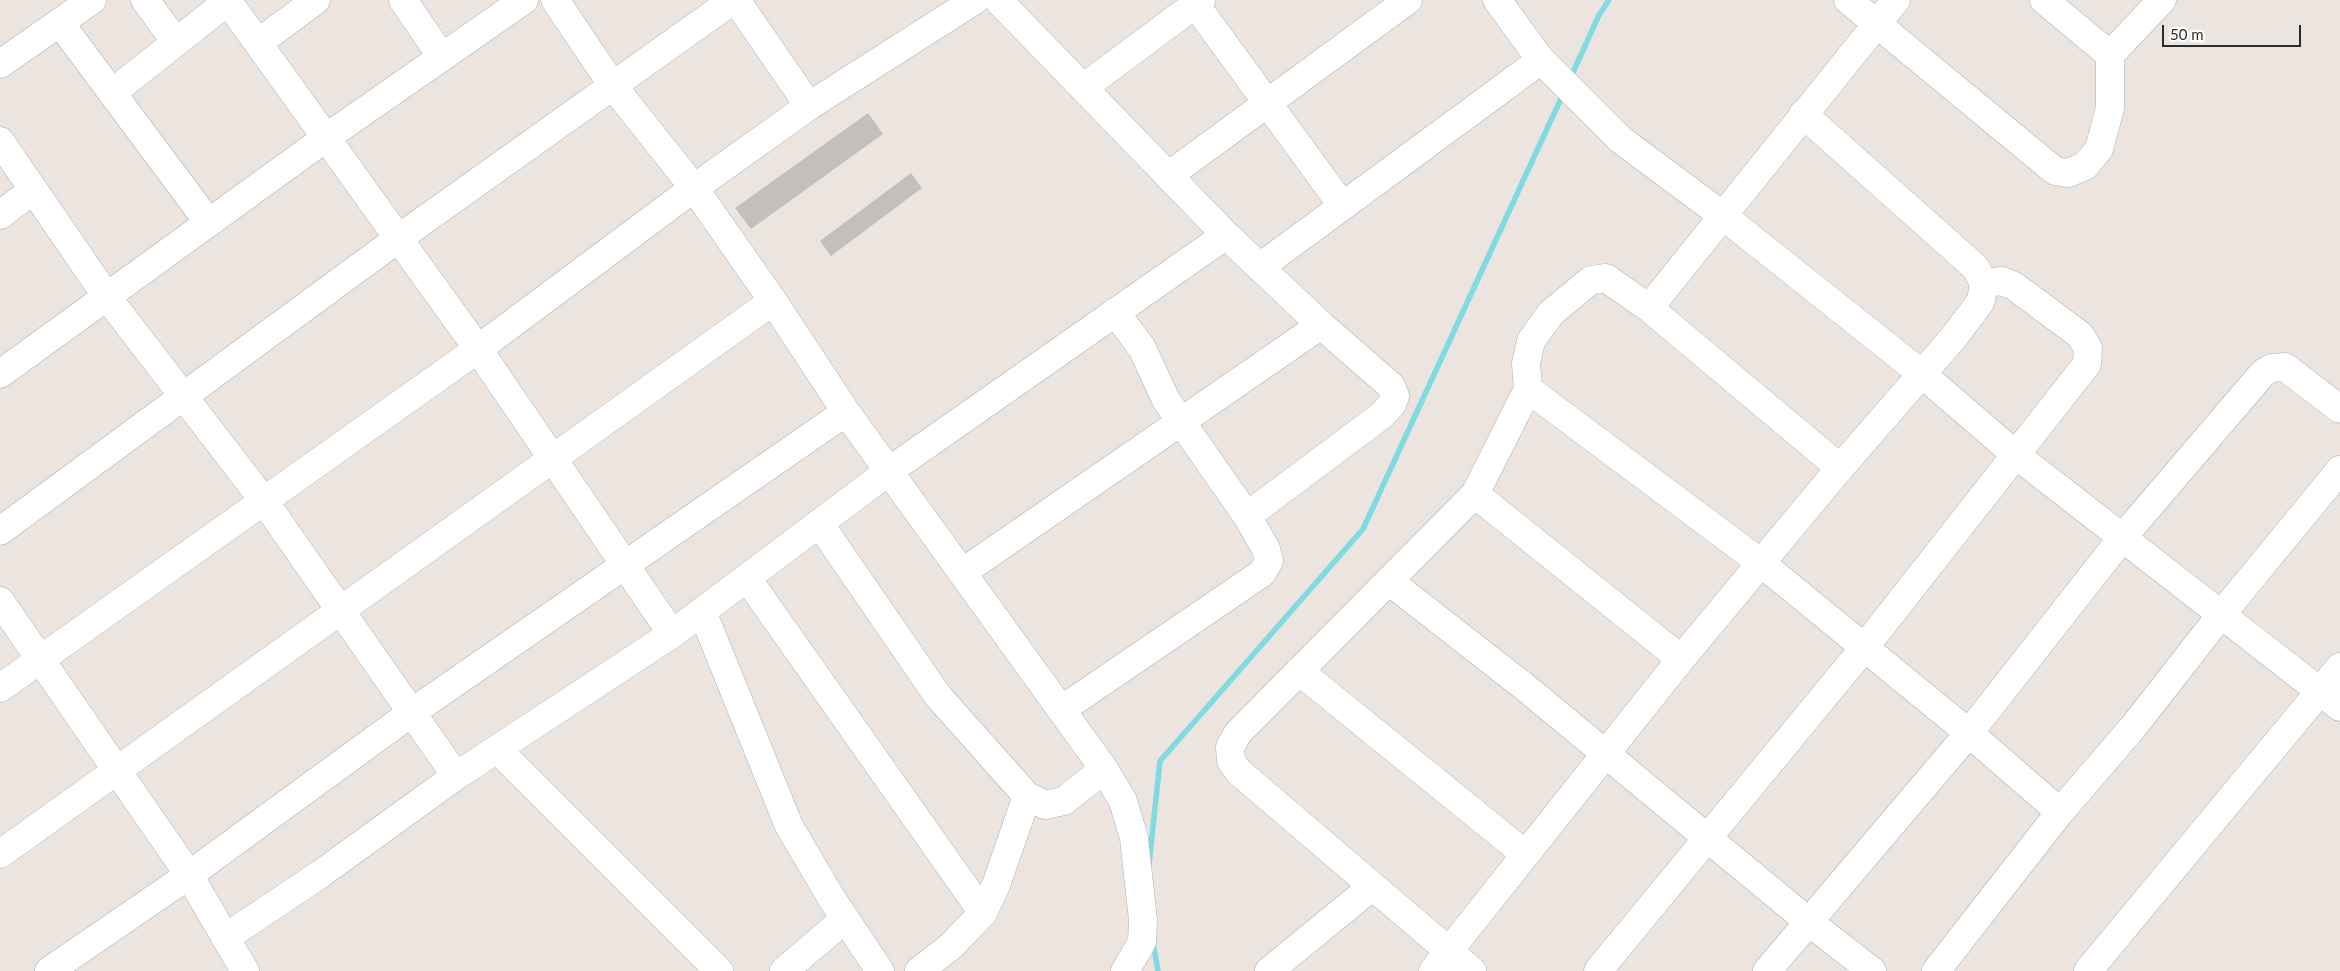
<!DOCTYPE html>
<style>
body{margin:0}
#map{position:relative;width:2340px;height:971px;overflow:hidden;background:#ebe4df;font-family:Lato,sans-serif}
canvas{display:block}
.scale{position:absolute;left:2162px;top:25px;width:139px;height:22px;box-sizing:border-box;border:2px solid #2b2b2b;border-top:0;padding-left:6px;font-size:15px;line-height:18px;white-space:nowrap;color:#2b2b2b;-webkit-text-stroke:4px #fff;paint-order:stroke}
</style>
<div id="map">
<canvas width="2340" height="971"></canvas>
<div class="scale">50 m</div>
</div>
<script>
const ctx = document.querySelector('canvas').getContext('2d');
ctx.lineJoin = 'round';
const shape = rows => new Path2D(rows.map(r => 'M' + r).join(''));
function trace(path, color, width, dash) { ctx.strokeStyle = color; ctx.lineWidth = width; ctx.lineCap = dash ? 'butt' : 'round'; ctx.setLineDash(dash || []); ctx.stroke(path); }
function paint(path, color) { ctx.fillStyle = color; ctx.fill(path, 'evenodd'); }
trace(shape([
 [1570,79,1599,15,1609,0],
 [1149,864,1160,761,1363,529,1563,94],
 [1153,942,1158,971]
]), '#7fdbe1', 5.5);
paint(shape([
 [868,113,883,134,751,229,735,208],
 [911,173,922,188,831,256,820,241]
]), '#c4bfba');
const minor = shape([
 [145,0,176,42],
 [227,0,478,349,672,634],
 [403,0,442,57],
 [555,0,613,86,694,188,773,301,846,412,1104,769,1123,801,1134,838,1143,920,1142,942,1125,971],
 [736,0,809,106],
 [998,0,1226,235,1321,325,1391,386,1395,396,1392,404,1382,415,1247,516],
 [1192,0,1342,205],
 [1497,0,1541,60,1621,140,1722,215,1922,374,2016,455,2340,707],
 [1848,0,2055,171,2068,173,2085,166,2099,149,2110,108,2110,55,2162,0],
 [2044,0,2110,55],
 [60,23,209,223],
 [258,43,316,0],
 [0,64,92,0],
 [1083,88,1201,0],
 [112,93,228,1],
 [0,141,107,297,264,501,456,776],
 [1168,176,1408,0],
 [0,215,33,190],
 [1260,267,1541,60],
 [0,374,327,137,524,0],
 [1528,389,1761,563,1969,733,2060,812,2134,726,2220,616,2340,470],
 [1840,468,1649,308,1896,0],
 [1475,494,1681,659],
 [819,523,938,696,1027,796,1045,805,1064,801,1104,769],
 [0,531,399,238,733,0],
 [963,572,1321,325],
 [747,578,983,913],
 [1389,581,1526,688,1809,922,1872,971],
 [0,601,189,875,245,971],
 [702,611,789,826,832,899,880,971],
 [1299,671,1525,854],
 [0,688,478,349,694,188,809,106,975,0],
 [1061,710,1262,573,1269,561,1266,549,1247,516,1166,400,1142,348,1115,312],
 [497,749,719,971],
 [0,854,773,301],
 [225,938,319,875,456,776,672,634,889,471,1226,235],
 [49,971,189,875,411,713,846,412],
 [784,971,845,919],
 [919,971,951,946,983,913,996,885,1027,796],
 [1269,971,1373,886],
 [1433,971,1681,659,1840,468,1954,337,1981,301,1984,283,1975,267,1803,114],
 [1472,971,1239,772,1231,761,1230,747,1238,733,1475,494,1528,389,1526,363,1531,341,1551,313,1591,280,1606,278,1649,308],
 [1598,971,1864,648,2087,364,2088,348,2080,335,2014,286,2002,281,1984,283],
 [1767,971,1969,733,2122,538,2263,373,2272,368,2285,367,2340,409],
 [1936,971,2060,812],
 [2088,971,2340,667]
]);
trace(minor, '#acb0b6', 29);
trace(minor, '#fff', 28);
</script>
